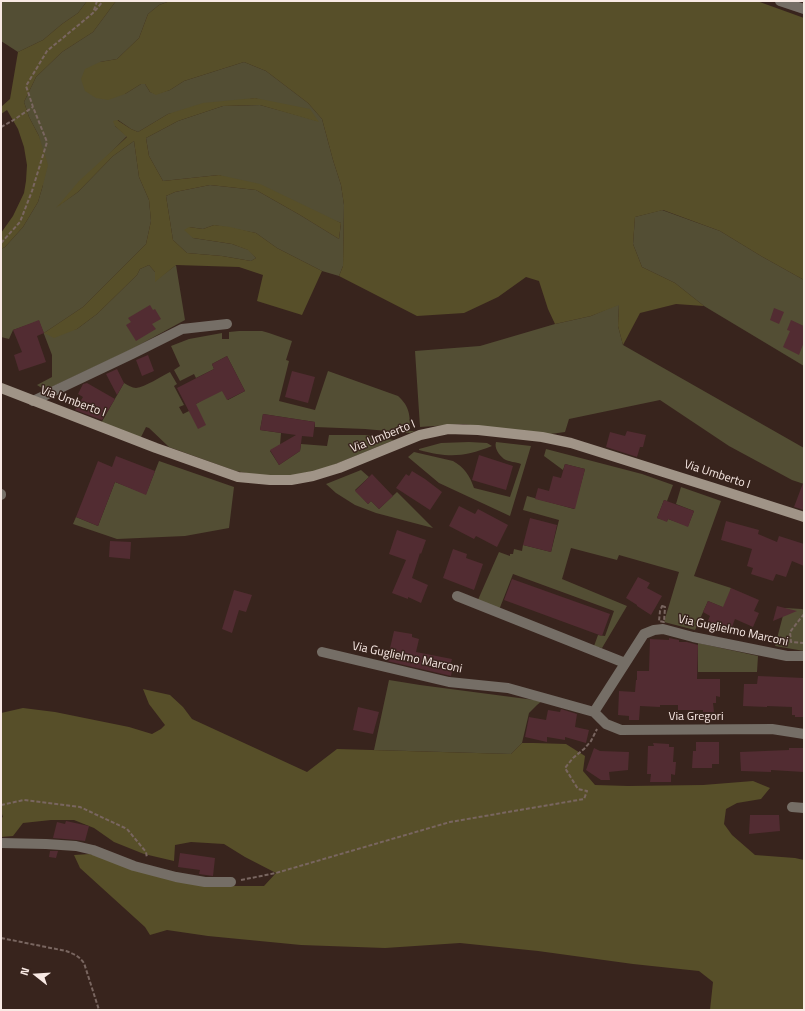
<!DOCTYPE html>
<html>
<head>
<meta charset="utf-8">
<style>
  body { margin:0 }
  #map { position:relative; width:805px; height:1011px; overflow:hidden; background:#38241d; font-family:"Titillium Web",sans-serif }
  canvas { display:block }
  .frame { position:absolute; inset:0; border:2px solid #f8e9e4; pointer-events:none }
  .north { position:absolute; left:16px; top:955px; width:40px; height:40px; -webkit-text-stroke:3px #38241d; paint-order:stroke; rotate:287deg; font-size:11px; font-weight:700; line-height:16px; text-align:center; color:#f8e9e4 }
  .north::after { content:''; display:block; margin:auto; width:14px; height:18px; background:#f8e9e4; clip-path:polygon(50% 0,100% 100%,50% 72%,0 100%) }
</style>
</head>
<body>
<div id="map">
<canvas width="805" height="1011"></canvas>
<div class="frame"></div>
<div class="north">N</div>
</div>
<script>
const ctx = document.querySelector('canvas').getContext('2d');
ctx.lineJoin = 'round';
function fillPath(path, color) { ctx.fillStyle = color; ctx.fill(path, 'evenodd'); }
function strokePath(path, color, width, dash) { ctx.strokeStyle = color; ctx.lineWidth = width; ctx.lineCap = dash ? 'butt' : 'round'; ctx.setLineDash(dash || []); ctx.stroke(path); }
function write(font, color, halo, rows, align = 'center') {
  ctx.font = font + ' "Titillium Web",sans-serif'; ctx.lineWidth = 3; ctx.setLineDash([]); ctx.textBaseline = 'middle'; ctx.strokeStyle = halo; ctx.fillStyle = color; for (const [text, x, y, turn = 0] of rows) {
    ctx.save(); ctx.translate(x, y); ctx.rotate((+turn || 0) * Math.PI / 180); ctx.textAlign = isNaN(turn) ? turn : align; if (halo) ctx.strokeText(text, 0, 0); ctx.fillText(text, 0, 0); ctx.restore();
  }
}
const green = new Path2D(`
  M1 1H87L78 13 62 24 43 40 18 52 1 41Z
  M116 1H170L159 5 148 14 139 38 117 59 100 62 125 94 141 84H145L150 92 156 94 170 90 184 81 244 62 266 71 308 103 322 119 333 160 341 185 344 205 343 266 339 276 322 271 277 248 256 233 214 225 203 229 189 227 193 238 232 244 249 250 256 258 251 261 222 256 187 253 173 240 166 196 175 192 210 185 256 190 300 215 339 239 341 223 219 175 163 181 149 156 146 138 178 121 223 106 260 105 318 121 255 98 168 114 138 132 131 129 118 120 115 126 127 136 58 206 78 192 113 156 134 141 139 177 149 200 151 221 146 244 83 307 44 333 77 329 97 314 137 275 140 269 149 265 155 272V281L176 265 185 320 130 350 45 390 37 385 52 377V355L39 321 13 330 9 339 1 337V249L5 247 23 227 38 202 43 185 39 136 29 117 24 102 36 77 62 52 93 32Z
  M662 210 720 231 761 256 804 280V366L704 306 675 283 642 267 633 244 635 217Z
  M619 304 618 326 623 345 804 448V484L792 480 729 446 660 400 569 419 565 432 543 435 463 424 420 427 415 351 480 346 555 324 591 316Z
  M239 331H262L269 333 292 341 286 360 289 361 279 401 315 410 328 371 398 396C410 407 410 415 410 431H415L410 433 365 429 315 427V422L263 414 260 430 281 433 280 445 270 451 279 465 300 451 301 444 327 446 329 435H365L394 440 326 468 284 478 251 474 236 471 169 447 149 428 146 427 139 441 100 425 124 383C128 385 132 388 136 388 145 387 162 376 170 372L177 384 174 386 184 405 179 407 183 414 189 411 196 404 221 388 228 400 245 391 227 356 212 364 214 369 196 378 194 374 180 381 174 370 180 366 171 346 189 339 222 333V339H229V332Z
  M469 442 487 443 492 446C464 457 449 458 419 450V449L441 443Z
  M496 442 531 446 510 516 439 483 408 457 414 452 453 461C464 467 470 476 474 488L510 497 521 464C516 462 509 462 504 459 499 455 494 448 496 442Z
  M546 449 642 474 673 485 667 501 664 500 657 518 667 521 668 519 688 526 694 511 676 504 681 487 721 501 694 576 731 588 727 609 708 601 695 630 664 622 679 572 619 555 617 560 571 548 562 579 627 606 602 648 594 646 598 635 605 636 614 611 513 574 499 610 477 602 499 552 510 556V554H513L514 549 522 551 523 545 551 552 559 520 523 510 527 496 574 509 585 469 565 464 563 470 544 456Z
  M159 461 234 487 229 528 185 536 117 539 73 524 76 517 98 526 115 482 146 494Z
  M361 470 369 477 355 490 368 504 371 501 379 509 397 492 433 528 376 513 355 505 336 493 326 484Z
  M785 608 802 609 804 610V651L775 646Z
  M698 643 758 656 757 672H698Z
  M389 680 420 685 542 701 537 705 529 713 522 743 511 754 374 750Z`);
const forest = new Path2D(`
  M87 1H116L93 32 62 52 36 77 24 102 29 117 39 136 48 165 43 185 38 202 23 227 5 247 1 249V233L13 216 24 193 26 181 27 165 24 147 18 129 7 110 1 114V107L10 99 18 52 43 40 62 24 78 13Z
  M170 1H757L804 18V280L761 256 720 231 663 210 635 217 633 244 642 267 675 283 704 306 676 304 640 313 623 345 618 326 619 305 591 316 555 324 548 309 539 281 526 277 498 297 464 313 417 316 339 276 343 266 344 205 341 185 333 160 322 119 308 103 266 71 244 62 184 81 170 90 156 95 150 92 145 84H141L125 94 108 100 96 98 85 91 81 79 85 69 100 62 117 59 139 38 148 14 159 5Z
  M255 98 310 109 319 122 260 105 223 106 178 121 146 138 149 156 163 181 219 175 260 184 341 223 339 239 300 215 256 190 210 185 175 192 166 196 173 240 187 253 222 256 251 261 256 258 248 250 232 244 193 238 184 230 189 227 203 229 214 225 230 227 256 233 277 248 322 271 302 315 257 301 263 275 239 267 176 265 155 282V272L149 265 140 269 137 275 97 314 77 329 54 338 44 333 83 307 146 244 151 221 149 200 139 177 134 141 113 156 78 192 56 208 79 181 127 137 115 126 113 121 117 120 131 129 138 132 168 114 203 103Z
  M143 689 170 695 183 707 192 719 307 772 337 749 511 754 522 743H534L566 744 585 756 583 771 595 785 628 786 703 785 753 781 770 788 761 799 737 803 726 809 724 824 732 835 755 855 795 858 804 860V1010H710L713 982 699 971 633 964 538 951 460 943 385 948 301 945 208 936 167 930 150 935 145 927 80 868 74 855 90 854 203 886H264L276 873 245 857 224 844 191 842 175 845 174 861 144 854 114 842 94 828 74 820H51L23 823 13 836 1 837V818L3 817 1 811V713L23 708 55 712 129 727 152 734 161 729 165 725 149 704Z`);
const building = new Path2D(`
  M150 305 153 310 155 309 161 319 152 324 156 329 136 341 126 325 131 322 128 318Z
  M774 308 784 312 779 324 770 320Z
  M39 320 44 333 37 336 46 362 19 371 14 355 22 352 13 330Z
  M791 320 804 326V342L799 355 783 347 790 331 787 330Z
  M148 355 154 371 142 376 136 360Z
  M227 356 245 391 227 400 222 391 196 404 206 425 198 429 177 388 214 369 212 364Z
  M117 369 124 383 117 395 106 374Z
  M292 371 315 377 308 403 285 397Z
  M87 383 115 399 102 420 75 410 83 397 78 394 83 384Z
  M263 414 315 422 313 437 302 436 300 451 279 465 270 450 296 435 260 430Z
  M627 431 646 435 643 447H640L637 457 606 447 610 432 625 436Z
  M479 455 513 466 506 490 472 480Z
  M116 456 155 471 146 495 115 482 98 526 76 517 98 461 112 467Z
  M565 464 585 469 575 509 535 499 538 488 549 491 553 476 561 478Z
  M412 471 425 479 442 492 430 510 396 488 406 474 409 476Z
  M372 474 393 496 379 509 371 501 368 504 355 491Z
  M803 483 804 484V510L794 507Z
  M664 500 694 511 688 527 668 519 667 522 657 518Z
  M459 506 475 514 478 509 508 525 497 547 476 536 474 539 449 526Z
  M530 518 557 525 551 552 523 545Z
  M726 521 759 530 758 534 777 542 779 536 804 544V566L792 561 786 577 776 574 773 581 751 574 753 568 747 566 752 549 721 540Z
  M397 530 426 540 421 554 420 553 412 578 428 585 421 603 408 597V599L392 593 406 560 389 554Z
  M110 541 131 542 130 559 109 557Z
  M453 549 467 554 466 558 483 564 474 590 443 578Z
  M638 577 650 583 647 588 662 596 651 615 637 606V605L626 598Z
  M512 579 610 614 602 636 504 600Z
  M731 588 759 600 754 611 759 613 753 627 735 619 730 632 707 623 710 616 703 612 708 601 723 607Z
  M234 590 252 595 246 612 239 610 232 633 222 629Z
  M777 606 797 611 773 621Z
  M394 631 412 634V637L419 639 416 652 452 659 450 666H453L451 676 387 661Z
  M669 638 679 640V642H687L698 645 697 679H720V697L716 696V703H713L714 712H703V710H678V705H660V707L640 706 639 720H629V716L618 715 619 691 635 692 636 680H637V671H649L650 639 669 640Z
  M758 676 804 678V717H795V715H792V707L767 706V707L743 706 744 684H757Z
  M358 707 379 712 373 734 353 730Z
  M561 709 577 714 575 727 589 730 586 743 565 737V740L547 737V742L525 737 529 717 546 720 548 710 560 712Z
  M696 742H719V764H712V768H692L693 751H696Z
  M653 743 669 744V747H674L673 762H676L675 775 671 774V782H650L651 774H647L648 746H654Z
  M594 748 600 751 629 752 628 770 609 772 610 780H601L586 770Z
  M789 748H804V772L771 770V772L741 771 740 752 789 750Z
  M750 815H779L780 831 749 834Z
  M66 821 89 826 85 841 76 840 53 838 57 822 65 824Z
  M50 851H58L56 858 49 857Z
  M180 853 215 858 213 876 199 874 200 870 178 867Z`);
const path = new Path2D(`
  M95 11 103 1
  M1 127 12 121 33 107
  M1 243 20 222 32 191 47 142 33 107 26 86 47 51 93 13 97 1
  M662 606 665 607 664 622 659 621 660 611Z
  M804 614 790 632 791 642 804 643
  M1 805 24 800 80 807 127 829 146 852 147 858
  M241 880 276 873 450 822 584 799 587 791 578 789 565 768 573 758 584 749 591 741 597 729
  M1 938 66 951C74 954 79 956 84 963L99 1010`);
const street = new Path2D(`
  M780 1 804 9
  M33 401 132 354 182 329 227 324
  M1 494V495
  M457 596 625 663
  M322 652 449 682 508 688 594 712
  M594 712 644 634 654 630 663 629 693 637 787 656H804
  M594 712 606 724 621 730 772 729 804 734
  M792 807 804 808
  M1 843 46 844 76 846 93 850 134 866 176 877 205 882H231`);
const secondary = new Path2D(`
  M1 388 156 448 238 477 270 480H291L313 476 339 468 420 435 448 429 478 430 542 437 571 443 714 488 804 517`);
const streetNames = [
  ["Via Umberto I",73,402,20],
  ["Via Umberto I",383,437,-22],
  ["Via Umberto I",717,475,18],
  ["Via Guglielmo Marconi",733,631,12],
  ["Via Guglielmo Marconi",407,658,12],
  ["Via Gregori",696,717]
];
fillPath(green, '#534e34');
fillPath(forest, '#574f29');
fillPath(building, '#522c32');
strokePath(path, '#796660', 2, [4, 2]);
strokePath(street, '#756e66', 10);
strokePath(secondary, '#a09487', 10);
write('12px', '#f8e9e4', '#38241d', streetNames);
</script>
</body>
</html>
